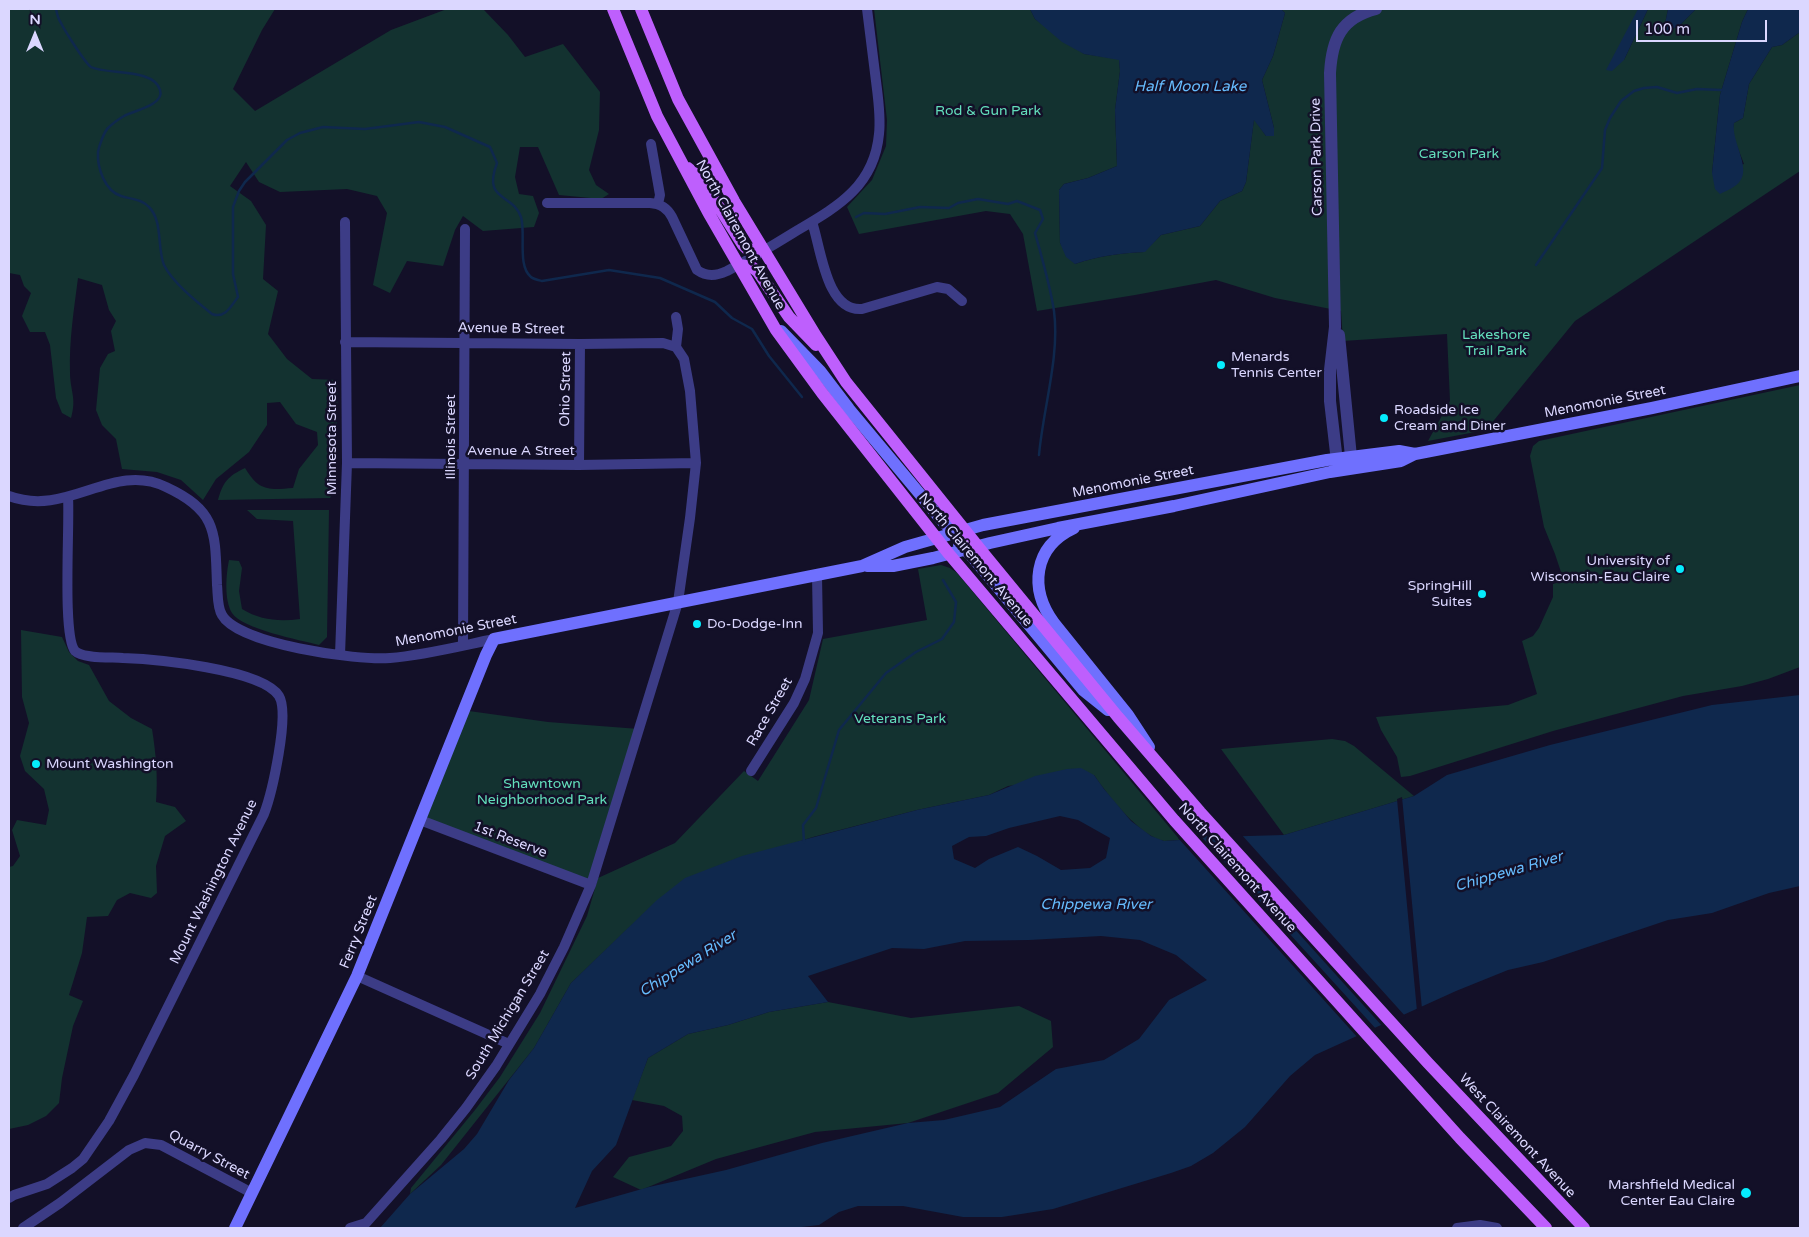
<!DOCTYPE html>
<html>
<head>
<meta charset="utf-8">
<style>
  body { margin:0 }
  #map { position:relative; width:1809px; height:1237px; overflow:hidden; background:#131028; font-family:"Varela Round",sans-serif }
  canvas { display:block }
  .frame { position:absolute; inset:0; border:10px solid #dbd7ff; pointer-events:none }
  .north { position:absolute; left:10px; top:10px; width:50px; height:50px; -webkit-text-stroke:4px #131028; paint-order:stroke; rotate:0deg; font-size:14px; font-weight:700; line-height:20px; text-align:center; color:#dbd7ff }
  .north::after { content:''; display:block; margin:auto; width:18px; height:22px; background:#dbd7ff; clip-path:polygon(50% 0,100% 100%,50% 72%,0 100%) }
  .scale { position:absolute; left:1636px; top:20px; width:131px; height:22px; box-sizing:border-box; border:2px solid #dbd7ff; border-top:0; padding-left:6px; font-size:15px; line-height:18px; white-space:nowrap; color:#dbd7ff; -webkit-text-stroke:4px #131028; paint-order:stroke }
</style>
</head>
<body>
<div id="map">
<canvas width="1809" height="1237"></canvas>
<div class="frame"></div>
<div class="north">N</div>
<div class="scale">100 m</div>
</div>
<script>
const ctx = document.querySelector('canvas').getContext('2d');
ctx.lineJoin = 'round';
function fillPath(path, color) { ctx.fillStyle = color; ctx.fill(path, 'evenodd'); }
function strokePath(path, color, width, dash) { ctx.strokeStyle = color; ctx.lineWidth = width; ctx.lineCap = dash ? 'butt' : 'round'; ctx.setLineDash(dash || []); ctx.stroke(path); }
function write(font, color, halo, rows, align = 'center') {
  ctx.font = font + ' "Varela Round",sans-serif'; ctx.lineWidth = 5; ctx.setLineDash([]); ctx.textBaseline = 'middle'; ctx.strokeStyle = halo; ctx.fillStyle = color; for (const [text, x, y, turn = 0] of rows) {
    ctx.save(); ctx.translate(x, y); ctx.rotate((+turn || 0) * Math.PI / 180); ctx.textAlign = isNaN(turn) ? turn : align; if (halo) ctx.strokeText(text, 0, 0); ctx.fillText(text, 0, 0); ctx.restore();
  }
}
const green = new Path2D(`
  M9 9H275L262 30 233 89 255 111 391 30 447 9 484 10 508 35 525 57 563 44 600 92 599 130 589 170 596 185 609 194 601 199 559 195 538 147H520L515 177 519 194 533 196 539 213 534 227 483 231 463 216 455 230 443 266 407 261 390 293 373 285 387 213 377 196 347 189 280 192 259 182 246 162 230 186 251 201 266 225 263 279 278 291 268 334 287 359 312 379 338 380 335 490 330 498 218 500C223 482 228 476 245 468 259 491 268 490 293 488L299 469 318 445 317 432 296 424 280 402 267 403V425L249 452 216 479 203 500 181 480 157 472 122 469 116 439 102 425 96 410 100 368 108 354 115 351 111 331 116 321 109 310 102 285 78 278C74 309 69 341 70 372 70 391 77 398 71 418L62 413 56 398 50 345 45 332H30L22 316 31 293 24 286 20 275 9 273Z
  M874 9H1030L1035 19 1084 54 1119 59 1120 71 1115 110 1117 166 1088 178 1064 184 1059 190 1060 243 1075 264C1098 256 1120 253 1144 252L1161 235 1200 226 1220 201 1242 191 1246 182 1254 119 1266 136H1274V128L1262 80 1273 56 1285 13 1281 9H1638L1624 60 1648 9H1668L1663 34 1680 25 1696 9H1748L1742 22 1720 95 1712 173 1744 164 1732 133 1734 123 1743 118 1749 84 1772 47 1782 45 1800 32V171L1575 321 1486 430 1428 441 1450 401 1447 334 1343 341 1341 311 1275 298 1216 280 1135 295 1037 311 1023 234 1010 214 986 211 859 234 847 207 872 180 886 146 887 120Z
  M1800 385V667L1768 679 1742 686 1683 696 1553 731 1410 776 1401 777 1397 757 1381 730 1376 717 1508 705 1537 694 1522 641 1533 636 1539 628 1553 597V584L1564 581 1555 554 1544 527 1530 456 1533 446 1539 441Z
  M247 510H329L327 637 319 645C300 640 242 629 232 613 224 600 226 575 229 560L239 561 242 568 239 591 242 609C260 620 279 622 300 619L293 521 257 519Z
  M941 565 950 568 957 573 1180 840C1175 840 1169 841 1164 841 1140 837 1107 794 1094 775L1008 786 989 795 917 810 813 837 788 845 657 901 571 983 534 1048 441 1165 410 1194 411 1188 475 1110 500 1077 540 1013 587 916 598 878 675 843 744 771 758 781 809 700 823 639 927 620 918 569Z
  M21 630 62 637 69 652 78 661 89 665 109 701 131 718 152 729C156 754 158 777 156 802L175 807 186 821 165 836 156 866 157 893 151 898 130 893 117 900 108 916 87 917 82 953 69 995 83 1001 73 1026 62 1078 59 1103 46 1116 28 1125 9 1129V867L13 866 20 856 12 830 17 820 46 825 49 810 44 789 25 771 20 756 29 723 22 697Z
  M469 711 548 722 639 729 591 885 420 820Z
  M1332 739 1345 741 1354 746 1414 796 1284 835 1221 749Z
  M828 1002 911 1018 1019 1006 1051 1021 1053 1047 998 1093 908 1123 815 1132 716 1159 641 1190 613 1177 629 1157 671 1146 683 1131 682 1116 664 1106 632 1100 648 1058 688 1034 728 1025 769 1012Z`);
const water = new Path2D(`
  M1030 9H1281L1285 13 1273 56 1262 80 1274 128V136H1266L1254 120 1246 182 1242 191 1220 201 1200 226 1161 235 1145 252C1120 253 1098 256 1075 264L1066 257 1060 243 1059 190 1064 184 1088 178 1117 166 1115 110 1120 71 1119 60 1084 54 1062 42 1035 19Z
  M1638 9H1648L1624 60 1612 71 1606 70Z
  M1668 9H1696L1680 25 1663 34Z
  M1748 9H1800V32L1782 45 1772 47 1749 84 1743 118 1734 123C1731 141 1751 167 1740 181 1736 187 1726 191 1720 194L1715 189 1712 173 1720 95 1742 22Z
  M1800 695V886L1769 893 1712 913 1668 920 1543 962 1508 970 1456 991 1315 1055 1290 1076 1245 1127 1213 1153 1191 1166 1171 1173 1053 1209 1002 1217H963L903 1206H858L839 1212 819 1225 793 1228H380L410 1194 464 1149 477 1134 509 1080 534 1048 571 983 657 900 685 878 742 856 917 810 989 795 1035 776 1067 769 1081 768 1094 775 1104 789 1131 821 1151 836 1164 841 1180 840 1201 835 1213 837 1284 835 1414 796 1447 775 1550 745 1712 705ZM1060 816 1078 820 1110 838 1106 858 1090 868 1061 870 1037 856 1018 847 989 859 975 868 954 859 952 846 969 837 986 836 1009 828ZM1101 936 1140 940 1176 955 1207 980 1169 1000 1139 1039 1104 1060 1056 1069 1000 1107 944 1120 908 1123 822 1143 726 1170 649 1187 575 1208 592 1171 616 1145 648 1058 688 1034 728 1025 769 1012 828 1002 808 976 892 948 924 949 965 941 1029 940Z`);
const pier = new Path2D(`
  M1402 797 1422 1009 1417 1011 1397 799Z
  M1198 833 1377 1030 1358 1038 1178 838Z
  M1208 833 1241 834 1406 1017 1383 1027Z`);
const stream = new Path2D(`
  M56 9C57 14 58 19 61 23 65 31 85 63 91 67 107 75 154 68 160 90 165 105 133 111 124 116 119 119 112 124 108 128 104 132 99 146 98 152 97 168 105 191 121 196 130 199 142 199 149 207 163 221 157 248 164 265 172 282 197 302 212 314 225 319 231 306 238 297L233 274V207L239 191 245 182 287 140 300 133 323 127 365 129 419 122 445 127 490 147 497 163C482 202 513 193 521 217 526 233 517 266 531 277 533 279 538 280 542 281L609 270 660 278 715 302 732 318 752 329 769 356 802 397
  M856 217 864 213 885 214 920 207 949 208 958 203 978 199 1008 204 1017 201 1040 210 1043 219 1035 233C1042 258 1050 285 1054 311 1060 356 1043 409 1039 455
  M1536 265 1602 168 1605 130 1610 118 1621 101 1634 91 1644 88 1657 87 1677 93 1697 89 1721 90
  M804 842 803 825 816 808 839 730 886 673 916 652 942 639 954 622 956 602 943 580`);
const minor = new Path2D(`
  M651 144 660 195 658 204
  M547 203H650C661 204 667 208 672 217L697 270C707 277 716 276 727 271 750 259 772 246 793 233 835 208 874 188 879 134 881 116 878 98 876 81 873 57 870 33 867 9
  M812 222C821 248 826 312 862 309L937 287 948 289 962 301
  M345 342 580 344 663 343 676 347
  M347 463 579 465 696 463
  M579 465 580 344
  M9 496C68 518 112 461 166 487 218 511 215 533 217 585 218 594 217 607 222 615 238 644 357 661 390 658 425 655 460 646 494 639
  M463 645 465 229
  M340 655 347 463 345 222
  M751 771 794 703 805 679 818 633 817 575
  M420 820 591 885
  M357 976 509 1044
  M9 1198 14 1195 47 1184 72 1168 83 1159 109 1121 134 1075 264 814C272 793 290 714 279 696 262 669 154 659 123 658 112 657 83 659 75 651 62 636 70 523 68 497
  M23 1228 60 1203 129 1150 145 1143 161 1145 252 1193
  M350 1228 366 1223 441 1139 466 1108 496 1066 540 994 564 947 591 885 678 602 690 518 696 463 690 391 684 359 676 347 678 329 676 317
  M1457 1228 1480 1225 1497 1228`);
const tertiary = new Path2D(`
  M1339 335 1352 467
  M1338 470 1330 401V370L1335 327 1330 73C1332 39 1341 18 1376 9`);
const secondary = new Path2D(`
  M781 331 820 371 849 409 944 523 960 536
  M1074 528C1033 547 1029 589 1054 623L1128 715 1149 747
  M959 545 970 554 1083 690 1108 710
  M867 566H893L933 558 990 543 1058 528 1174 506 1330 472 1401 461 1415 454 1652 408 1800 376
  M235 1228 357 976 486 655 494 639 862 566 905 547 983 525 1327 460 1399 451 1415 454`);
const primary = new Path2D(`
  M613 9 657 116 708 212 776 330 822 393 949 554 1174 820 1460 1138 1546 1228
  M641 9 678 99 734 201 816 336 846 382 984 554 1118 717 1200 812 1428 1063 1584 1228
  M688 168 701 179 743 245 747 249 763 251
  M739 265 752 267 758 272 789 317 816 345`);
const markers = [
  [1221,365,5,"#05ecfd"],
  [1384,418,5,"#05ecfd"],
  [1680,569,5,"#05ecfd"],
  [1482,594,5,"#05ecfd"],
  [697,624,5,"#05ecfd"],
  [36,764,5,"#05ecfd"],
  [1746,1193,6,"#05ecfd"]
];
const parkNames = [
  ["Rod & Gun Park",988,111],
  ["Carson Park",1459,154],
  ["Lakeshore",1496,335],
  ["Trail Park",1496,351],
  ["Veterans Park",900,719],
  ["Shawntown",542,784],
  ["Neighborhood Park",542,800]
];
const streetNames = [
  ["Carson Park Drive",1317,157,-91],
  ["North Clairemont Avenue",740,235,61],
  ["Avenue B Street",511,329,1],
  ["Ohio Street",566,389,-89],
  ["Menomonie Street",1605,402,-11],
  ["Illinois Street",451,437,-90],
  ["Minnesota Street",332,438,-90],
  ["Avenue A Street",521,451],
  ["Menomonie Street",1133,482,-11],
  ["North Clairemont Avenue",975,560,50],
  ["Menomonie Street",456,631,-11],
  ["Race Street",770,712,-60],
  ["1st Reserve",510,840,21],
  ["North Clairemont Avenue",1237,868,48],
  ["Mount Washington Avenue",214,882,-64],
  ["Ferry Street",359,932,-68],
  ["South Michigan Street",508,1015,-59],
  ["West Clairemont Avenue",1517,1136,47],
  ["Quarry Street",209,1155,28]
];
const poiNames = [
  ["Menards",1231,357],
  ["Tennis Center",1231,373],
  ["Roadside Ice",1394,410],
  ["Cream and Diner",1394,426],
  ["University of",1670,561,"right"],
  ["Wisconsin-Eau Claire",1670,577,"right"],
  ["SpringHill",1472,586,"right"],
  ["Suites",1472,602,"right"],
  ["Do-Dodge-Inn",707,624],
  ["Mount Washington",46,764],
  ["Marshfield Medical",1735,1185,"right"],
  ["Center Eau Claire",1735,1201,"right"]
];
const waterNames = [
  ["Half Moon Lake",1190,87],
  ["Chippewa River",1509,872,-16],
  ["Chippewa River",1096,905],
  ["Chippewa River",688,964,-32]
];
fillPath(green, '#133230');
fillPath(water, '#0f284d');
fillPath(pier, '#131028');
strokePath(stream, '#0f284d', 2.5);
strokePath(minor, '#3c3c86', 10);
strokePath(tertiary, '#3c3c86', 12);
strokePath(secondary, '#6f70fe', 12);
strokePath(primary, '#be5ffd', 12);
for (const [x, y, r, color] of markers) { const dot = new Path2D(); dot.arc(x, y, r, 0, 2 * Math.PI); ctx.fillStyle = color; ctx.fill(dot); strokePath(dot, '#131028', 2); }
write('14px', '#63dfbc', '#131028', parkNames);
write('14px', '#dbd7ff', '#131028', streetNames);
write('14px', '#dbd7ff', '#131028', poiNames, 'left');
write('italic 15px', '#66bcfe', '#131028', waterNames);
</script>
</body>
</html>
